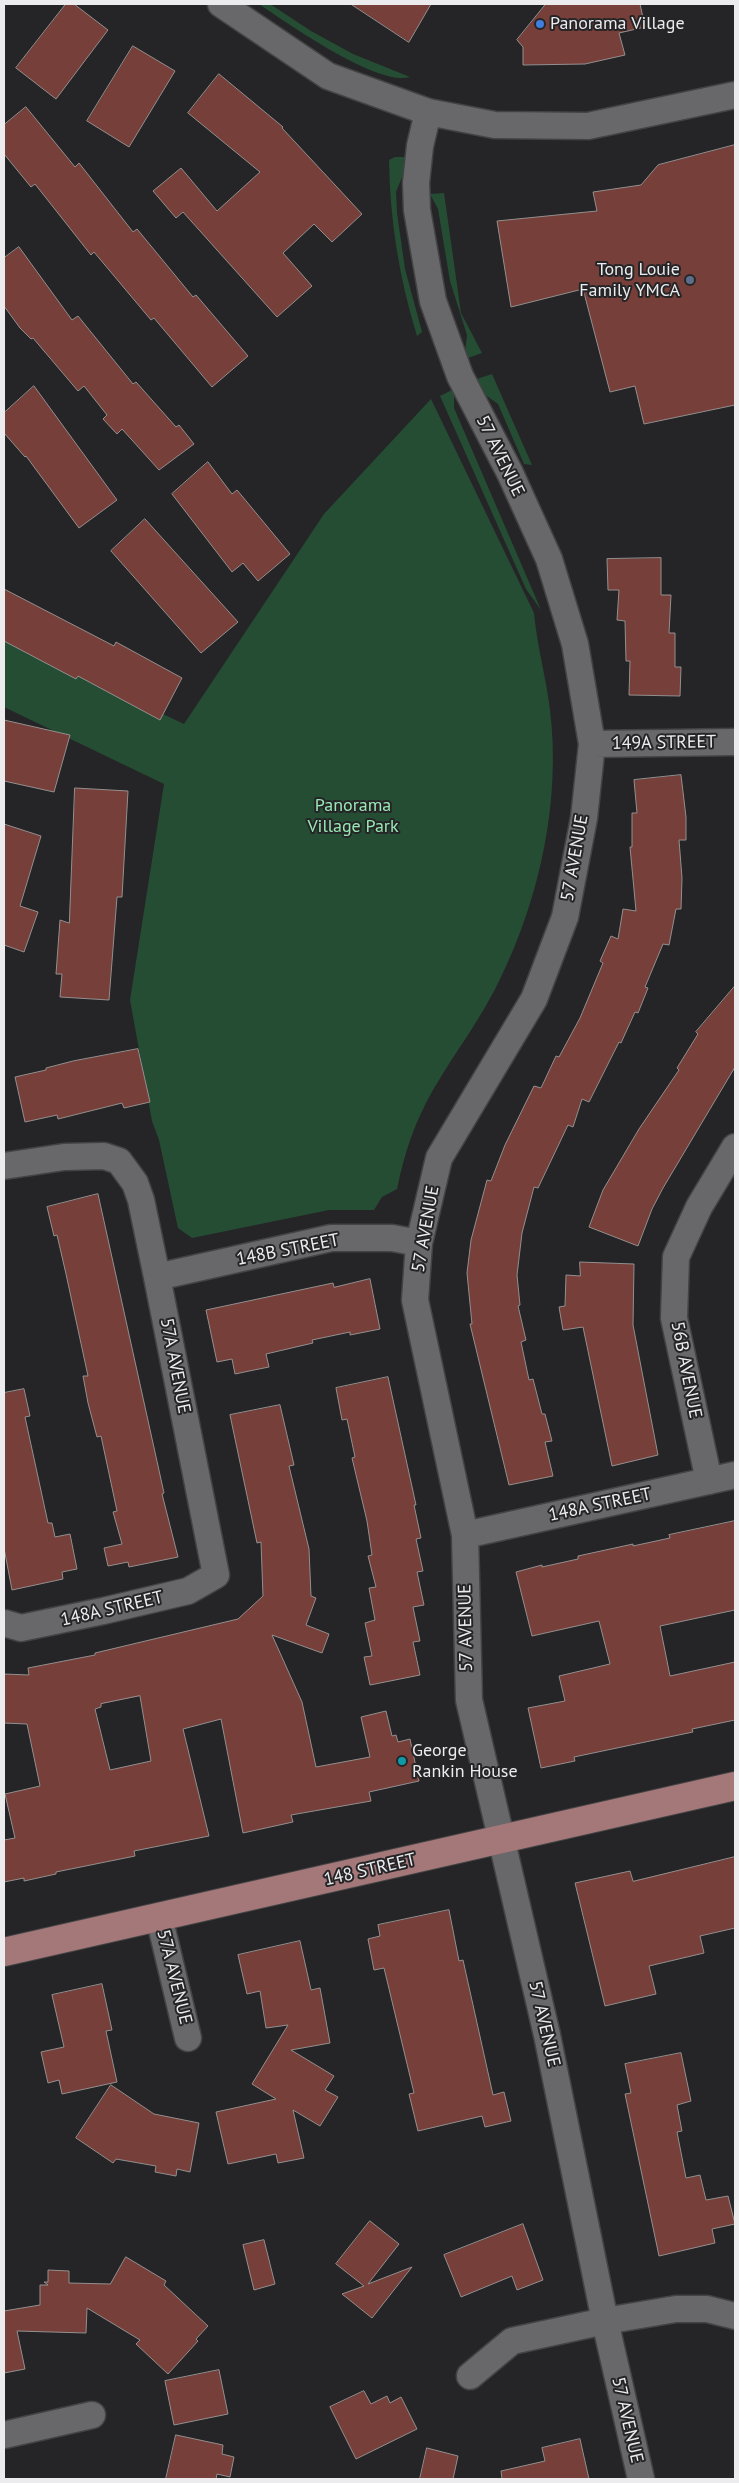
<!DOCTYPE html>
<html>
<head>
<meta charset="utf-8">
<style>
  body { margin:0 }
  #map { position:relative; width:739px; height:2483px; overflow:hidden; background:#252527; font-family:"PT Sans",sans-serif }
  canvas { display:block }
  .frame { position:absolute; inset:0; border:5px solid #ececee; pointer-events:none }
</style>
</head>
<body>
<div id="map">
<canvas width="739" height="2483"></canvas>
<div class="frame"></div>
</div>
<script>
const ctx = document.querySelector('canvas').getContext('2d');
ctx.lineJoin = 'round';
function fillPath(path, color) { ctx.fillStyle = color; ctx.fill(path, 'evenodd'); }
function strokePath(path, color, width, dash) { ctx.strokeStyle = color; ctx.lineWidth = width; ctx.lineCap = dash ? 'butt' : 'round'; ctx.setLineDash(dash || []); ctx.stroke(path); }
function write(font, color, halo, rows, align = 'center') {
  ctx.font = font + ' "PT Sans",sans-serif'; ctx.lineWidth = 4; ctx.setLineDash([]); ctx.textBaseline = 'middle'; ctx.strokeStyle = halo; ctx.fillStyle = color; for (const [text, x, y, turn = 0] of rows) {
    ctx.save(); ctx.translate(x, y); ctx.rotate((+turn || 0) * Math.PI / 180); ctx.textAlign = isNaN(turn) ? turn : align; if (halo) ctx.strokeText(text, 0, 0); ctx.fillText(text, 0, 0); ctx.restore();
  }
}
const green = new Path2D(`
  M259 4H270L311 31 353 54 410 77C378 87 287 23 259 4Z
  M395 157H405L404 172 396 192 397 213 405 269 422 332 417 336C399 277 390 221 389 160Z
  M444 193 461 313 482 353 468 358 465 352 467 335 450 281 438 209 430 194Z
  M492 374 532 465 524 464 498 404 484 394 477 379Z
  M454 389V408L541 610 526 589 440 396Z
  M431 399 534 613C537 646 546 677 550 710 561 799 540 897 501 977 482 1018 455 1052 433 1090 415 1121 404 1154 397 1189L382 1197 374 1210H329L192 1238 178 1228 159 1140 152 1121 130 1000 164 784 4 707V639L184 724 324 514Z`);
const building = new Path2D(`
  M66 4H74L108 30 56 99 16 68Z
  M351 4H431L409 42Z
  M546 4H640L645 27 619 33 625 55 585 64 523 65V47L517 40Z
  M133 46 175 71 129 147 87 121Z
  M219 74 283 127 282 128 362 214 332 242 314 224 283 253 312 286 277 317 183 212 176 218 153 191 181 168 217 211 260 172 188 113Z
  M26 107 75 167 79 163 133 232 137 229 193 297 196 295 248 356 212 387 154 318 151 320 94 252 91 255 35 184 31 187 4 154V125Z
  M735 145V405L644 424 635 386 610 392 583 289 511 307 497 221 597 211 593 192 641 185 658 165Z
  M19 247 72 320 78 316 133 384 136 382 176 427 179 425 194 444 159 470 122 429 117 434 103 419 107 415 84 386 78 391 33 338 31 339 20 328 4 306V258Z
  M34 386 117 500 79 528 26 456 25 457 4 433V413Z
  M208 462 232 494 237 490 290 554 258 581 243 563 232 572 172 494Z
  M145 519 238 622 201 653 111 551Z
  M661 558V595H671L669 633H675V667H681L680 696 629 695 630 661H626L625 621 617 620 619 590H608L607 559Z
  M4 589 114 646 116 642 182 678 160 720 78 676 76 679 4 641Z
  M4 720 70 735 54 792 4 781Z
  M681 775 686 817V840H679L682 878 681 909H676L669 945 663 944 645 987 648 988 638 1013 635 1012 621 1043 619 1042 589 1102 582 1099 573 1127 568 1125 538 1188 534 1187 522 1233 517 1275 520 1305 518 1306 526 1340 521 1342 529 1380 533 1379 542 1414H545L552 1441 545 1442 553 1476 509 1485 470 1324H472L467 1273 471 1240 487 1180 491 1181 505 1145 534 1086 541 1088 556 1056 559 1057 580 1018 603 963 600 961 611 936 618 939 623 909 636 911 630 847H632V813H637L634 780Z
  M75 788 128 791 122 897H117L109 1000 60 997 62 974H56L60 920 69 923Z
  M4 824 41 836 20 906 38 912 24 952 4 945Z
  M735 986V1067L663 1188 652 1209 638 1246 589 1227 603 1190 639 1129 679 1070 677 1068 698 1034 696 1032Z
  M138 1049 150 1102 124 1108 122 1103 58 1119 57 1115 25 1122 15 1077 46 1070V1068L73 1061Z
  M98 1194 164 1493 162 1494 178 1557 129 1567 128 1562 108 1566 104 1548 122 1544 113 1512 117 1511 101 1436 97 1437 88 1403 83 1376H88L66 1274 57 1235 54 1236 47 1207Z
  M580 1262 634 1264 633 1325 658 1455 612 1466 583 1327 563 1330 559 1307 565 1306 566 1275 580 1276Z
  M370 1279 380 1329 350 1335V1332L312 1340 313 1343 266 1354 269 1367 254 1370 235 1374 232 1359 217 1362 206 1310 333 1283 334 1287Z
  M388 1377 416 1505H414L421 1538 416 1539 423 1571 417 1572 424 1605 413 1607 420 1641 413 1642 420 1675 370 1685 364 1657 372 1656 365 1623 375 1620 369 1588 376 1587 368 1556 372 1555 367 1521 352 1458 355 1457 347 1419 342 1420 336 1388Z
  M24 1389 30 1416 25 1417 48 1523H52L55 1537 70 1534 77 1569 62 1572 63 1579 12 1590 4 1548V1393Z
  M280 1405 294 1465 289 1466 309 1549 311 1596 316 1598 306 1625 329 1634 322 1653 272 1635 302 1702 316 1767 370 1757 361 1717 386 1711 392 1736 396 1735 398 1742 410 1739 419 1781 369 1792 371 1801 291 1815 293 1822 243 1833 221 1719 183 1729 209 1836 134 1851 135 1856 56 1872V1874L24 1881V1878L4 1882V1840L15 1838 5 1794 40 1786 27 1724 4 1723V1674L29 1675 28 1668 95 1655V1653L238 1619 263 1596 261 1542 257 1543 230 1415ZM140 1696 151 1761 110 1770 95 1709 101 1707V1704Z
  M735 1521V1610L660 1626 670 1676 735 1662V1720L692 1729 693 1732 574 1757 575 1761 541 1768 528 1708 565 1701 559 1676 610 1664 599 1621 532 1636 516 1572 542 1565V1567L578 1559V1556L633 1544V1546L670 1538 669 1535Z
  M735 1857V1928L700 1936 704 1953 649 1966 656 1994 605 2006 575 1883 630 1871 633 1881Z
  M449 1910 459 1961 463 1960 493 2095 504 2092 511 2121 485 2127 482 2116 418 2131 409 2094 414 2093 384 1968 374 1970 368 1939 380 1936 378 1925Z
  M300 1941 311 1990 320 1988 330 2043 291 2050 334 2076 325 2090 338 2097 320 2126 293 2110 304 2158 278 2163 276 2154 228 2164 216 2112 276 2099 252 2084 288 2025 266 2028 260 1991 247 1994 238 1955Z
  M102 1984 112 2030 106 2031 117 2082 62 2094 59 2080 48 2083 41 2052 64 2047 52 1995Z
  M681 2053 691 2101 677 2105 682 2131 677 2132 686 2178 700 2175 706 2200 728 2196 735 2224 712 2229 715 2243 659 2256 625 2094 631 2093 625 2064Z
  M111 2085 154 2114 199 2123 190 2172 177 2169 176 2176 155 2172 156 2166 116 2159 113 2163 76 2138Z
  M370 2221 399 2244 368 2284 412 2267 372 2318 342 2294 364 2286 336 2264Z
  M523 2224 543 2280 517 2290 512 2276 461 2297 444 2255Z
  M264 2240 275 2284 254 2290 243 2245Z
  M126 2257 166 2281 164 2285 208 2326 196 2339 198 2341 168 2374 136 2344 140 2340 87 2308 86 2333 17 2331 25 2369 4 2373V2311L40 2305V2285H48L44 2282H48V2270L69 2271V2283L110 2284Z
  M219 2370 228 2414 174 2425 165 2381Z
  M364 2391 371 2404 387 2396 390 2403 401 2397 417 2429 356 2459 330 2407Z
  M176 2435 223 2445 222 2454 234 2457 230 2477 217 2474 216 2479H166Z
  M580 2439 589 2479H502L501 2471 545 2461 542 2448Z
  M427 2448 458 2456 453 2479H420Z`);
const minor = new Path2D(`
  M221 4 328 76 428 112 495 125 588 126 735 95
  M428 112 420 146 416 183 417 210 433 301 460 376 510 473 549 559 575 644 592 744 584 818 565 917 534 999 439 1158 419 1243 415 1300 465 1535 469 1700 547 2035 605 2321 641 2479
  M592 744 735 742
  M4 1166 64 1157 104 1156 119 1161 135 1183 141 1200 157 1277 216 1575 188 1591 103 1611 21 1628 4 1623
  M157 1277 331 1238H392L419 1243
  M709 1481 674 1318 676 1257 699 1207 735 1147
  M465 1535 735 1475
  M159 1917 188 2038
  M470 2376 512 2341 605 2321 676 2309H707L735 2316
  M4 2435 92 2415`);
const major = new Path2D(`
  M4 1952 735 1786`);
const markers = [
  [540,24,5,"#3f7fe0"],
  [690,280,5,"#5c6f8a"],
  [402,1761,5,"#0f9aa8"]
];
const poiNames = [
  ["Panorama Village",550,24],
  ["Tong Louie",680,270,"right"],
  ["Family YMCA",680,291,"right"],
  ["George",412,1751],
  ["Rankin House",412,1772]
];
const streetNames = [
  ["57 AVENUE",500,456,64],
  ["149A STREET",664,743,-1],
  ["57 AVENUE",575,858,-80],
  ["57 AVENUE",426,1229,-80],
  ["148B STREET",288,1250,-11],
  ["57A AVENUE",175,1366,79],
  ["56B AVENUE",686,1370,79],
  ["148A STREET",600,1505,-12],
  ["148A STREET",112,1609,-13],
  ["57 AVENUE",466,1628,-91],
  ["148 STREET",370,1870,-13],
  ["57A AVENUE",174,1977,76],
  ["57 AVENUE",544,2024,77],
  ["57 AVENUE",627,2420,77]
];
const parkNames = [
  ["Panorama",353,806],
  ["Village Park",353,827]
];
fillPath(green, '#254d34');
fillPath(building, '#773f39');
strokePath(building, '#938f8f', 1);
strokePath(minor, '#434345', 29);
strokePath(major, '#434345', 30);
strokePath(minor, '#68676a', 26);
strokePath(major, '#a47779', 28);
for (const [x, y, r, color] of markers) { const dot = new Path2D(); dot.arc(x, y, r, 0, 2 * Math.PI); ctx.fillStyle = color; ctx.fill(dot); strokePath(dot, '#252527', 2); }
write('18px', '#ececee', '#252527', poiNames, 'left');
write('18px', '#ececee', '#252527', streetNames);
write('18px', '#97e8b3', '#252527', parkNames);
</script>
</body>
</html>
